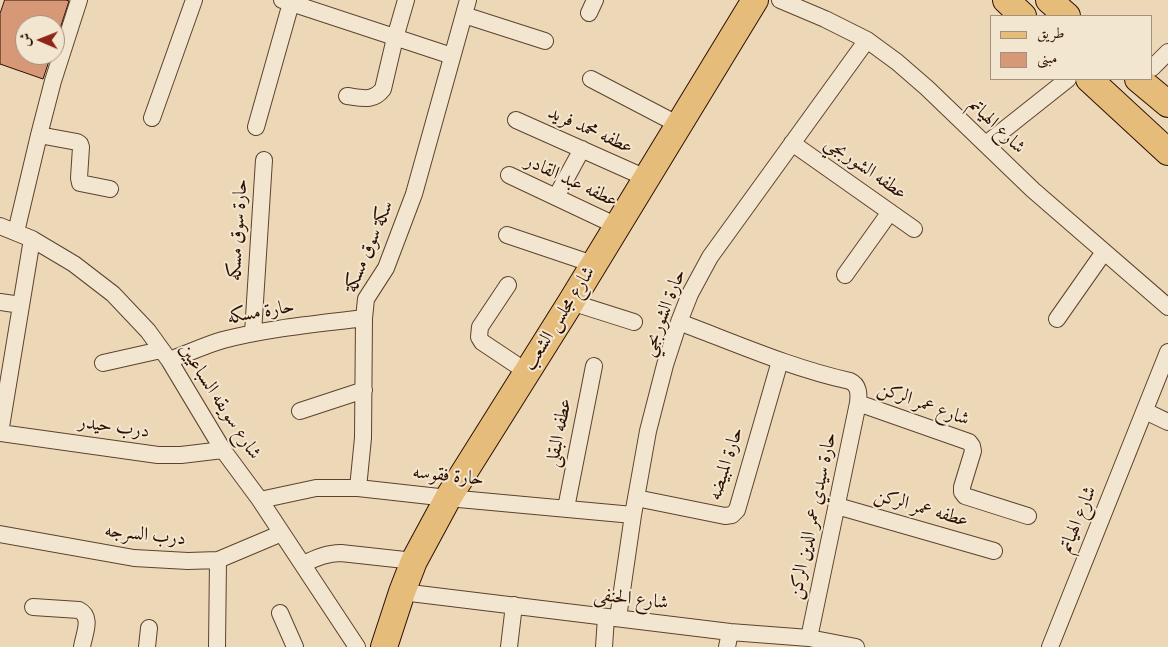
<!DOCTYPE html>
<html>
<head>
<meta charset="utf-8">
<style>
  body { margin:0 }
  #map { position:relative; width:1168px; height:647px; overflow:hidden; background:#ecd8b6; font-family:"IM FELL Double Pica",Amiri,serif }
  canvas { display:block }
  .legend { position:absolute; left:990px; top:15px; width:162px; height:65px; box-sizing:border-box; background:#f3e6d0; border:1px solid #a4907d; margin:0; padding:6px 9px; list-style:none; font-size:15px; color:#2d1001 }
  .legend li { display:flex; align-items:center; gap:10px; height:25px }
  .legend b { width:25px; border:1px solid #a4907d }
  .north { position:absolute; left:15px; top:15px; width:50px; height:50px; box-sizing:border-box; background:#f3e6d0; border:1px solid #a4907d; border-radius:50%; rotate:271deg; font-size:14px; font-weight:700; line-height:20px; text-align:center; color:#2d1001 }
  .north::after { content:''; display:block; margin:auto; width:18px; height:22px; background:#8f2418; clip-path:polygon(50% 0,100% 100%,50% 72%,0 100%) }
</style>
</head>
<body>
<div id="map">
<canvas width="1168" height="647"></canvas>
<ul class="legend">
<li><b style="height:6px;background:#e6bc7b"></b>طريق</li>
<li><b style="height:14px;background:#d79878"></b>مبنى</li>
</ul>
<div class="north">ش</div>
</div>
<script>
const ctx = document.querySelector('canvas').getContext('2d');
ctx.lineJoin = 'round';
function fillPath(path, color) { ctx.fillStyle = color; ctx.fill(path, 'evenodd'); }
function strokePath(path, color, width, dash) { ctx.strokeStyle = color; ctx.lineWidth = width; ctx.lineCap = dash ? 'butt' : 'round'; ctx.setLineDash(dash || []); ctx.stroke(path); }
function write(font, color, halo, rows, align = 'center') {
  ctx.font = font + ' "IM FELL Double Pica",Amiri,serif'; ctx.lineWidth = 4; ctx.setLineDash([]); ctx.textBaseline = 'middle'; ctx.strokeStyle = halo; ctx.fillStyle = color; for (const [text, x, y, turn = 0] of rows) {
    ctx.save(); ctx.translate(x, y); ctx.rotate((+turn || 0) * Math.PI / 180); ctx.textAlign = isNaN(turn) ? turn : align; if (halo) ctx.strokeText(text, 0, 0); ctx.fillText(text, 0, 0); ctx.restore();
  }
}
const building = new Path2D(`
  M5 0H66L69 1 55 44V25H25V55H51L43 79 0 64V14Z`);
const minor = new Path2D(`
  M282 0 452 56
  M780 0 825 19 867 40 897 62 927 88 1033 190 1168 307
  M589 13 595 0
  M464 15 545 41
  M1152 68 1168 52
  M591 79 679 125
  M347 96C362 98 373 102 383 89L395 38 406 0
  M152 118 194 0
  M516 120 646 178
  M256 127 291 3
  M39 135 77 142 80 144 81 147 79 178 80 183 110 189
  M792 143 914 229
  M986 144 1068 79
  M509 175 617 226
  M556 197 582 149
  M0 226 32 239 74 264 113 294 148 331 169 360 223 450 260 500 357 647
  M16 232 39 135 53 81 79 0
  M507 235 593 264
  M845 275 890 212
  M508 285 480 327 479 337 482 342 527 372
  M0 302 21 305
  M571 302 634 322
  M1057 319 1104 252
  M679 322C735 343 791 368 850 381 859 385 859 394 858 403L969 442 972 446 973 451 962 487V492L965 496 1028 516
  M253 333 264 160
  M169 360C187 354 205 345 223 340 269 328 317 324 364 318
  M103 363 161 350
  M300 411 364 390
  M1145 411 1168 422
  M0 433 158 455H181L223 450
  M0 433 32 239
  M358 488 363 438 364 318 366 299 386 268 414 194 468 0
  M636 498 725 516 732 515 737 510 780 361
  M260 500 316 488H358L448 498 633 515
  M837 506 994 551
  M566 508 594 366
  M0 534 134 558 188 561 218 560 282 533
  M303 564C316 558 327 553 341 553L414 561
  M402 592 730 632 809 638 856 647
  M33 607 79 610C93 617 84 634 82 647
  M280 613 295 647
  M618 618 633 515 648 431 665 365 679 322 690 294 710 257 867 40
  M809 638 858 403
  M147 647 149 628
  M217 647 218 560
  M509 647 514 605
  M604 647 606 617
  M727 647 730 632
  M1050 647 1168 352`);
const primary = new Path2D(`
  M1006 0 1023 16
  M1049 0 1067 16
  M1089 79 1168 152
  M1138 79 1168 104
  M384 647 402 592 414 561 448 498 571 302 755 0`);
const streetNames = [
  ["شارع الهياتم",996,127,44],
  ["عطفه محمد فريد",590,131,24],
  ["عطفه الشوربجي",865,169,35],
  ["عطفه عبد القادر",571,182,25],
  ["حارة سوق مسكه",239,230,-86],
  ["سكة سوق مسكة",370,247,-67],
  ["حارة مسكه",261,313,-10],
  ["حارة الشوربجي",665,313,-69],
  ["شارع مجلس الشعب",560,319,-58],
  ["شارع سويقه السباعيين",219,402,57],
  ["شارع عمر الركن",923,405,20],
  ["درب حيدر",114,428,8],
  ["عطفه البقلى",560,433,-79],
  ["حارة المبيضه",727,464,-72],
  ["حارة فقوسه",448,477,6],
  ["عطفه عمر الركن",921,509,16],
  ["حارة سيدي عمر الدين الركن",814,516,-78],
  ["شارع الهياتم",1079,520,-68],
  ["درب السرجه",145,536,6],
  ["شارع الحنفى",631,600,7]
];
fillPath(building, '#d79878');
strokePath(building, '#2d1001', 1);
strokePath(minor, '#5d422e', 18);
strokePath(primary, '#2d1001', 28);
strokePath(minor, '#f3e6d0', 16);
strokePath(primary, '#e6bc7b', 26);
write('19px', '#2d1001', '#f3e6d0', streetNames);
</script>
</body>
</html>
